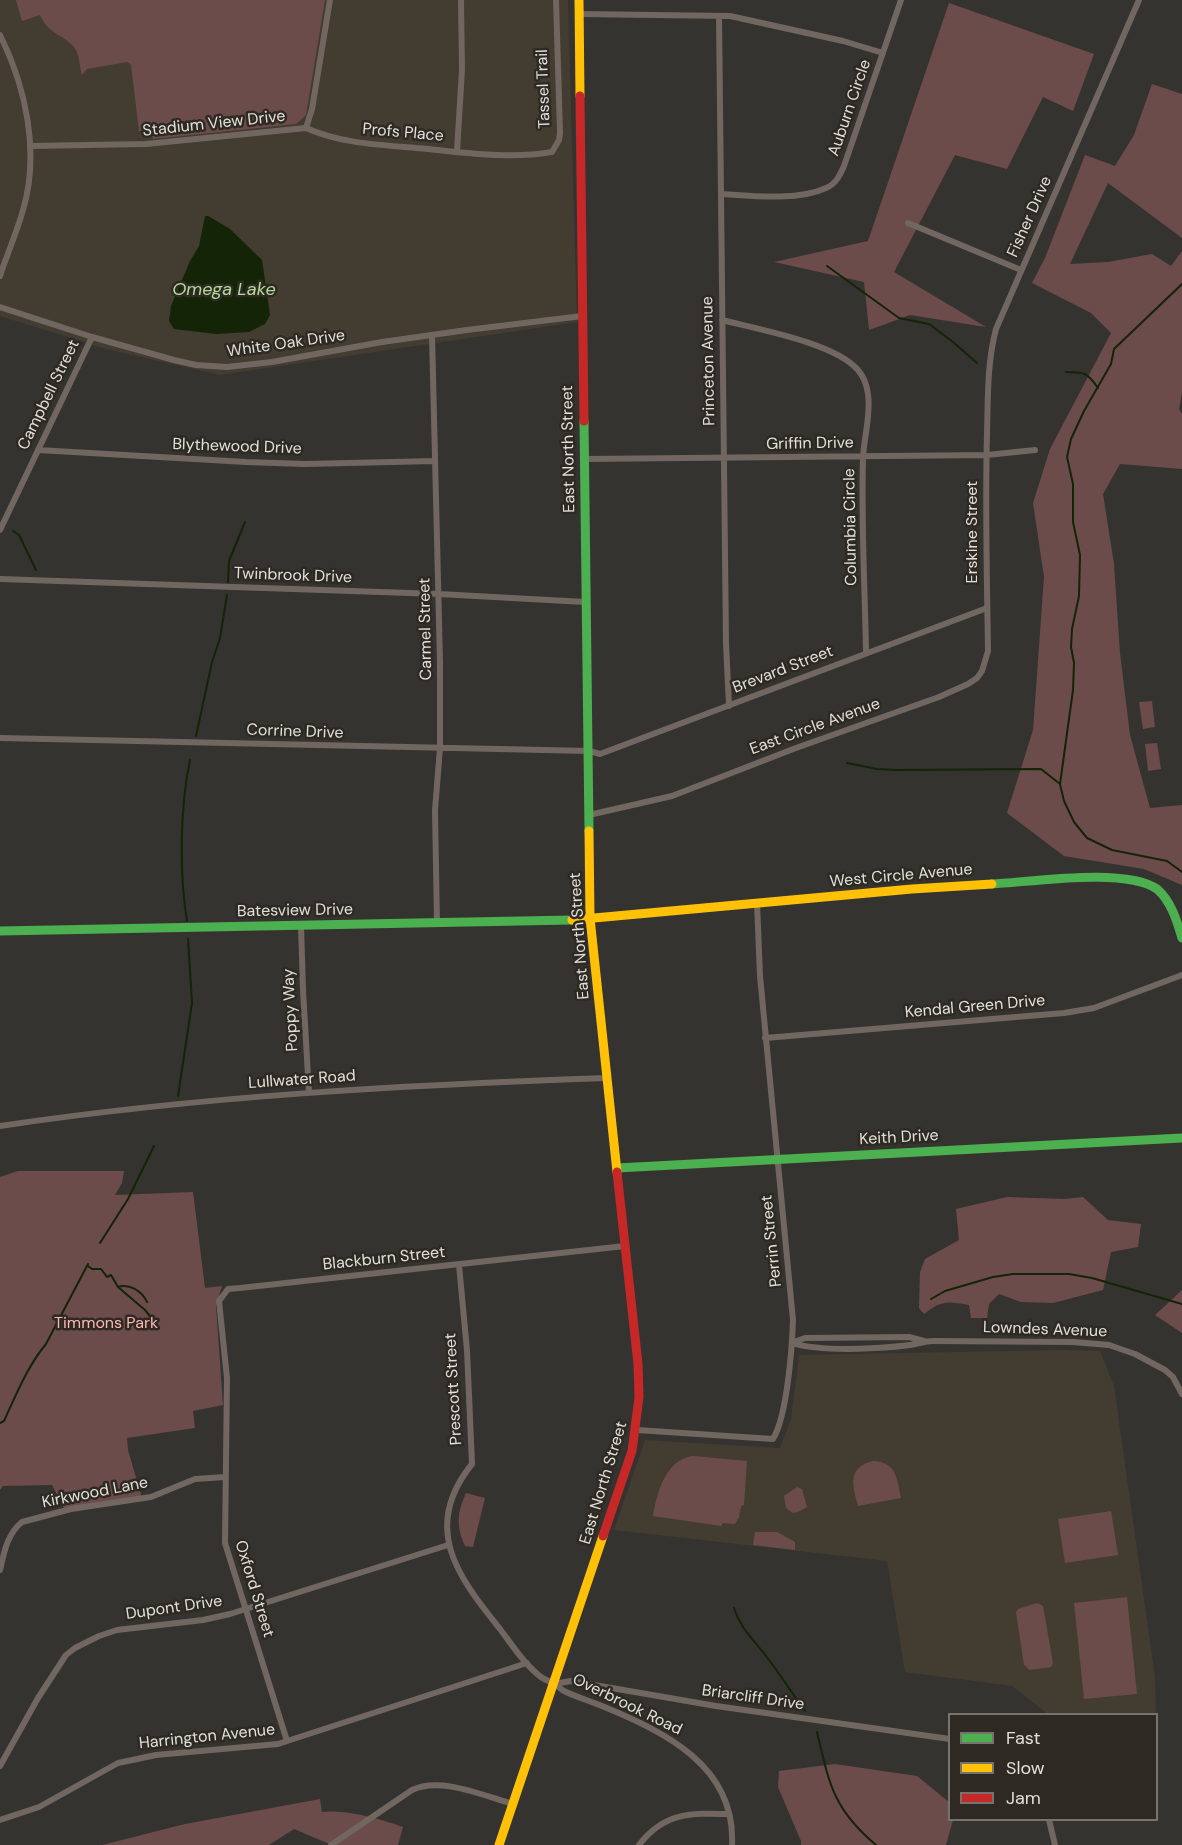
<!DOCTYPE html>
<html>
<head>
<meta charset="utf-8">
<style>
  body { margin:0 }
  #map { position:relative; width:1182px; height:1845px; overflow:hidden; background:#353330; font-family:"DM Sans",sans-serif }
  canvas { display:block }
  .legend { position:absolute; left:948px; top:1713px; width:210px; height:108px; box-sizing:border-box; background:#2e2a23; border:2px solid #76726d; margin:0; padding:8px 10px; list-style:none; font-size:18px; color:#e2dfdb }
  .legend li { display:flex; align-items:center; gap:12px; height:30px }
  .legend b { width:30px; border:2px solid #76726d }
</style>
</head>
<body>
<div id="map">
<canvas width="1182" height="1845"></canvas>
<ul class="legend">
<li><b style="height:8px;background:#4caf50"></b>Fast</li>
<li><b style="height:8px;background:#ffc107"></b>Slow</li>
<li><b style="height:8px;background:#c62828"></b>Jam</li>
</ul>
</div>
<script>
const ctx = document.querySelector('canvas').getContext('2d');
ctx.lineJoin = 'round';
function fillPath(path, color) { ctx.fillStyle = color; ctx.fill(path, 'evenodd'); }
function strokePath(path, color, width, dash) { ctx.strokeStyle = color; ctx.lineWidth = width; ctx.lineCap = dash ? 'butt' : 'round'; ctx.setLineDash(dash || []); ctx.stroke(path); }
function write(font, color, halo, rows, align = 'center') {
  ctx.font = font + ' "DM Sans",sans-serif'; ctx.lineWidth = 5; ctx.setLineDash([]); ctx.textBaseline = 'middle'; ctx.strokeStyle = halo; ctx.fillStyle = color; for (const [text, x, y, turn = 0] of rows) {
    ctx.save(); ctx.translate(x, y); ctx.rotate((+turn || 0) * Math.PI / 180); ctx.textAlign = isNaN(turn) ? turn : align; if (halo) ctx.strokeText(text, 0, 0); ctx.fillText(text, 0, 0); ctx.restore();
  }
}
const built = new Path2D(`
  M0 0H568L577 322 220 375 106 349 0 316Z
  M1059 1350 1100 1351 1114 1386 1155 1677 1156 1714H1048L1012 1686 905 1672 887 1561 614 1530 645 1440 780 1448 791 1419 799 1355Z`);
const green = new Path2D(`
  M16 0H325L306 115 296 124 153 139 152 131H139L131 65 127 62 87 69 82 75C79 66 80 54 74 47 63 34 49 35 40 15L22 21Z
  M949 3 1094 54 1073 111 1043 97 1007 169 955 155 894 272 986 327 910 315 869 330 864 282 774 262 868 241Z
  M1152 84 1182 94V238L1108 183 1070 264 1108 262 1152 254 1171 266 1182 251V393L1179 409 1182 414V469L1120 464 1103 494 1114 564 1120 653 1130 735 1150 808 1182 805V885L1144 869 1064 856 1007 813 1033 730 1044 577 1033 503 1050 449 1111 333 1091 313 1032 283 1045 258 1085 155 1115 166 1134 135Z
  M1152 701 1155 727 1143 729 1139 702Z
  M1157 743 1161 769 1148 771 1145 744Z
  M18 1171H124L122 1183 115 1195 193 1192 205 1288 222 1286 216 1306 223 1405 193 1411 195 1428 127 1438 128 1450 142 1498 64 1508 52 1485 3 1486 0 1490V1177Z
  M1007 1197 1064 1199 1083 1197 1108 1220 1141 1224 1138 1247 1111 1252 1103 1290 1053 1303 1021 1302 999 1294 989 1304 987 1318H971L969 1305C947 1301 942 1300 924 1314L919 1308 920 1272 925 1259 959 1240 956 1209Z
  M1182 1290V1333L1155 1315Z
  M693 1456 747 1461 744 1505 741 1506 739 1517 735 1524 723 1523 721 1526 653 1516C657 1493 665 1460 693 1456Z
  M873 1461C897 1462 897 1479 901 1498L858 1506C853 1486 846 1468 873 1461Z
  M797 1487 802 1489 807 1507 798 1512 793 1513 786 1508 784 1496Z
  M466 1493 485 1498 473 1547 465 1546C456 1526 457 1513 466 1493Z
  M1111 1511 1118 1555 1065 1563 1058 1519Z
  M755 1532H777L795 1542V1550L753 1545Z
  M1127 1597 1137 1694 1084 1699 1074 1603Z
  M1037 1603 1043 1606 1053 1663 1051 1667 1030 1670 1024 1665 1016 1612 1018 1609Z
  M835 1764 917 1776 949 1802 950 1820H953L946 1845H801V1841L778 1787 779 1771Z
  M320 1799 322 1812C345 1809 381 1819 403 1827L398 1845H332L294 1829 269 1845H102L185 1824Z`);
const water = new Path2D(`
  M205 216H208L230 229 262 260 270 315 265 324 249 332 216 334 174 329 169 321 171 306 190 261 199 246Z`);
const stream = new Path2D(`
  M827 266 899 318 929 324 953 342 977 363
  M1182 284 1114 349 1111 364 1084 411 1071 439 1067 457 1073 484V522L1080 555 1079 596 1072 629 1071 647 1074 663 1073 690 1060 784 1064 801 1074 822 1087 838 1112 850 1167 861 1182 872
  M1066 372C1084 372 1087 372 1098 388
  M13 531 19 535 36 570
  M228 582 229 561 245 522
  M196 736 212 662 220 638 227 595
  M847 763 877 769 897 770 1041 769 1060 784
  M187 921C179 872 180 808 190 760
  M178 1096 192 1003 188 939
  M100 1243 128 1199 154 1146
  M88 1266 92 1269H101L107 1277 111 1275 118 1287 145 1310 158 1326
  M118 1287C129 1283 142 1291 147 1302
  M931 1299 945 1291 993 1277 1013 1274H1069L1092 1278 1182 1304
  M0 1423 4 1421C16 1395 27 1367 46 1344L88 1264
  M734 1608C740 1628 754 1640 766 1656 780 1674 792 1693 805 1711
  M817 1732C829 1783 833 1809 876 1845`);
const street = new Path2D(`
  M579 14 730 16 843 41 883 53
  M719 16 726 643 729 706
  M0 35C26 87 40 153 23 210 17 232 7 254 0 276
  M306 128C344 145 387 145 428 149 469 153 510 159 552 152L559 140 560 133 556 0
  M306 128 312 109 330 0
  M30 146 146 144 306 128
  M457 151 462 70 461 0
  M722 194C753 196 798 201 826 188 836 184 840 175 844 166L901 0
  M908 223 1021 270
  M0 307 92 337 174 360 196 365 227 367 272 362 382 342 467 330 582 316
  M722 320C757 329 835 343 858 370 863 376 867 386 868 394 871 416 864 436 863 458 861 523 865 588 866 653
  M432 335 440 662V748L435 810 437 923
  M38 450 246 462 305 464 435 461
  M585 459 987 455 1035 450
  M0 530 92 337
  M0 579 439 594 585 602
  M0 738 589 751 600 754 987 608
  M589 815 672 796 796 748 939 697 968 684 977 678 982 671 988 651C987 579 985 506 987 434 988 398 987 363 996 329L1139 0
  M301 926 303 990 309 1093
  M765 1038 1064 1013 1094 1008 1182 975
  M0 1126C201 1096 404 1085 607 1078
  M459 1265 467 1350 472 1464C421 1527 457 1576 500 1629 512 1645 525 1665 541 1677 545 1680 549 1681 553 1683 557 1685 560 1689 564 1691 576 1697 590 1701 602 1706 665 1732 736 1766 732 1845
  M794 1342 805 1338 909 1337 924 1341
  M792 1343C821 1352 879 1349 910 1345 918 1344 925 1341 933 1341L1073 1342 1109 1345 1135 1354 1165 1370 1173 1377 1182 1394
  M637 1430 773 1439C787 1416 792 1349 793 1320L760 976 757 903
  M0 1570C4 1553 7 1534 22 1522L71 1509 151 1497 195 1479 225 1477
  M554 1684 571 1681 716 1706 950 1739
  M287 1741 225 1543 227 1378 219 1301 228 1289 240 1288 625 1246
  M0 1766 38 1698 66 1655 75 1648 99 1636 117 1630 203 1620 230 1614 448 1545
  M0 1820 39 1807 118 1763 156 1755 278 1744 527 1663
  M1049 1820 1055 1845
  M331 1845 412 1790C440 1776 484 1796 513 1804
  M639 1845C664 1812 691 1813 729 1814`);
const fast = new Path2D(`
  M584 421 589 831
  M992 884C1031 882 1126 867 1157 889 1171 901 1177 921 1182 938
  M0 931 572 920
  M617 1168 1182 1138`);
const slow = new Path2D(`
  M579 0 580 96
  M589 831 590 918 617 1172
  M572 920 912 889 992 884
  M499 1845 603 1536`);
const jam = new Path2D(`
  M580 96 584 421
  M603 1536 632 1451 639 1397 638 1364 617 1172`);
const streetNames = [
  ["Tassel Trail",544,89,-92],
  ["Auburn Circle",850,108,-71],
  ["Stadium View Drive",214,124,-6],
  ["Profs Place",403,133,5],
  ["Fisher Drive",1030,217,-66],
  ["White Oak Drive",286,344,-8],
  ["Princeton Avenue",709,361,-91],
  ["Campbell Street",49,395,-64],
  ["Griffin Drive",810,444,-1],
  ["Blythewood Drive",237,447,2],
  ["East North Street",569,449,-91],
  ["Columbia Circle",851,527,-91],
  ["Erskine Street",973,532,-90],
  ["Twinbrook Drive",293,576,2],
  ["Carmel Street",426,629,-91],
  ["Brevard Street",783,670,-21],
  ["East Circle Avenue",815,727,-20],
  ["Corrine Drive",295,732,2],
  ["West Circle Avenue",901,876,-5],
  ["Batesview Drive",295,911,-1],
  ["East North Street",580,936,-94],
  ["Kendal Green Drive",975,1007,-5],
  ["Poppy Way",291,1010,-93],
  ["Lullwater Road",302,1080,-4],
  ["Keith Drive",899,1138,-3],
  ["Perrin Street",772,1241,-96],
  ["Blackburn Street",384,1259,-6],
  ["Lowndes Avenue",1045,1330,2],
  ["Prescott Street",454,1389,-93],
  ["East North Street",604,1483,-73],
  ["Kirkwood Lane",95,1493,-11],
  ["Oxford Street",254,1589,73],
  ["Dupont Drive",174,1608,-8],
  ["Briarcliff Drive",753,1698,8],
  ["Overbrook Road",627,1705,26],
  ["Harrington Avenue",207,1737,-6]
];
const parkNames = [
  ["Timmons Park",106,1324]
];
const waterNames = [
  ["Omega Lake",224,290]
];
fillPath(built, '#433c31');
fillPath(green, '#6c4c4a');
fillPath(water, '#132407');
strokePath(stream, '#132407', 2);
strokePath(street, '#716760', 6);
strokePath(fast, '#4caf50', 9);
strokePath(slow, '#ffc107', 9);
strokePath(jam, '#c62828', 9);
write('16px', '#e2dfdb', '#2e2a23', streetNames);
write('16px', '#feb7b3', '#2e2a23', parkNames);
write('italic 18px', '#b2dd97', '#2e2a23', waterNames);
</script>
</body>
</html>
